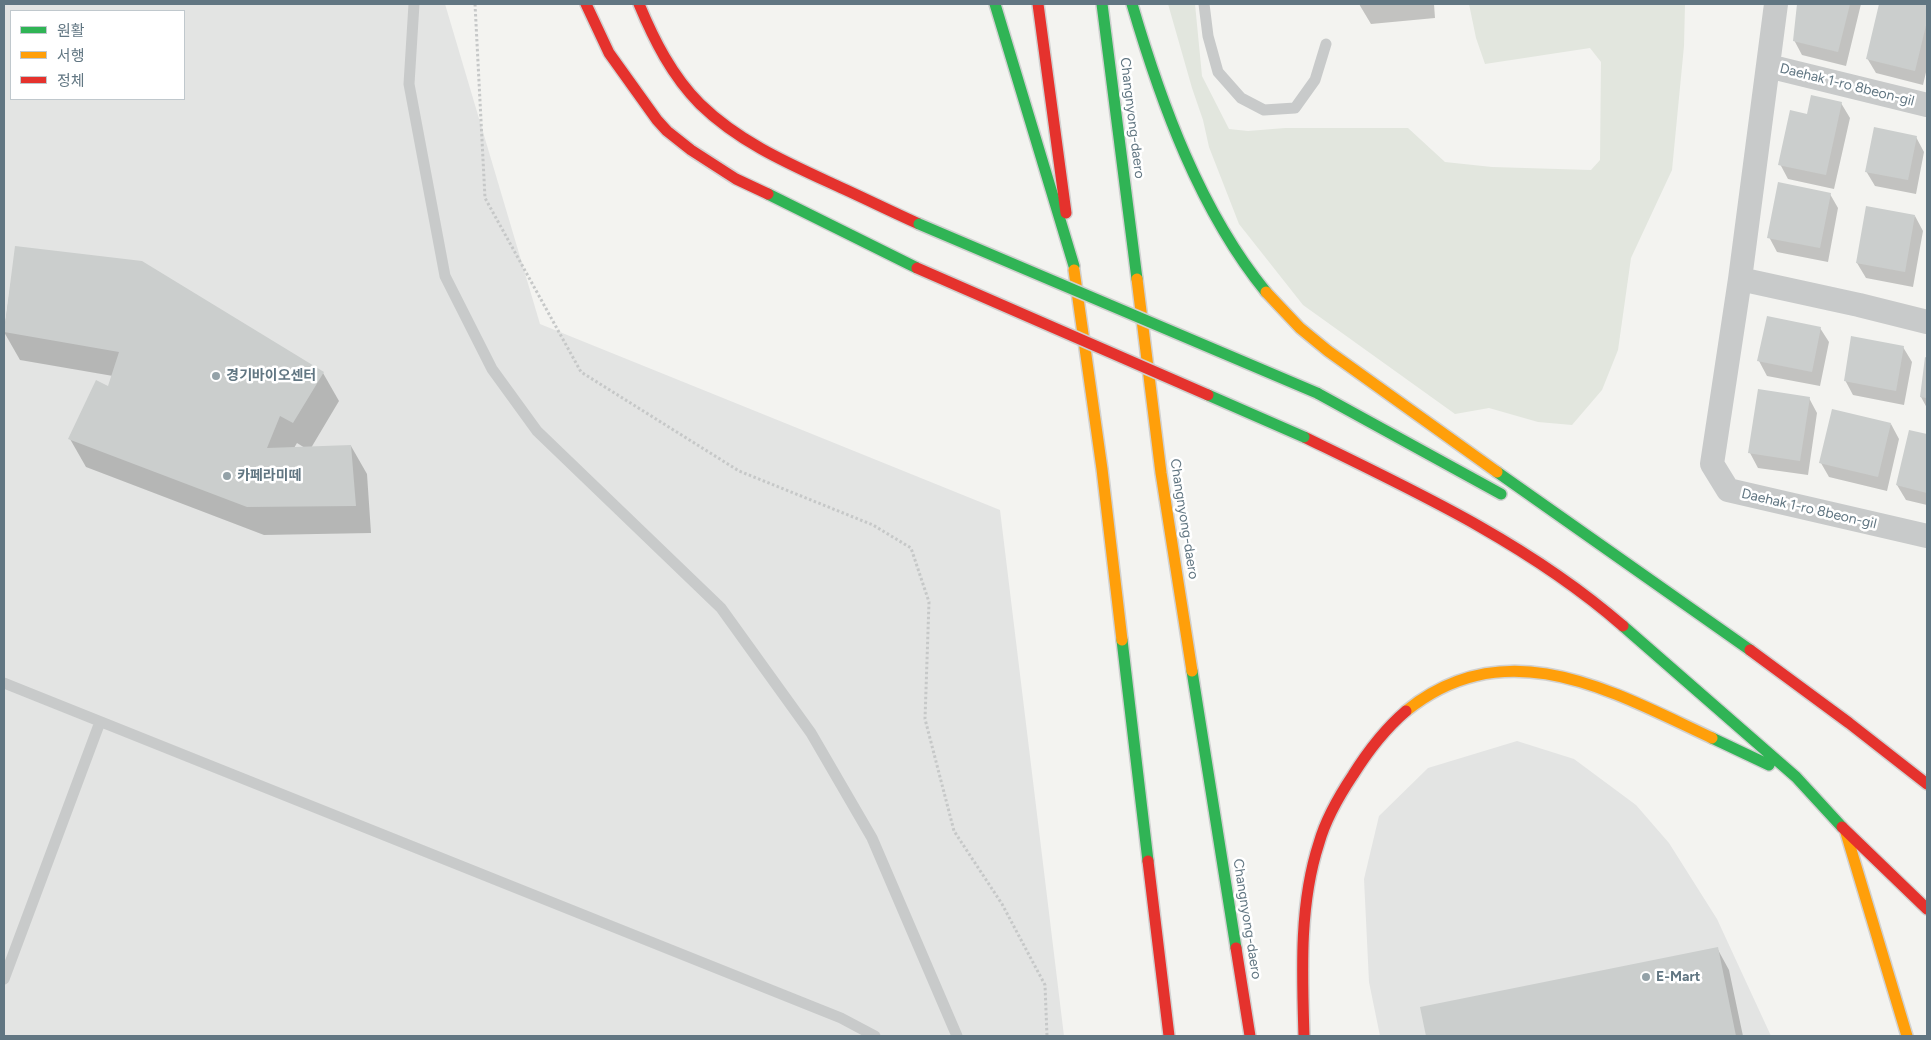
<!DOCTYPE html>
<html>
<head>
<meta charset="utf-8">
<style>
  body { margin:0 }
  #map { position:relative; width:1931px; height:1040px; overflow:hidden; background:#f3f3f0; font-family:Figtree,"Noto Sans KR",sans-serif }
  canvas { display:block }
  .frame { position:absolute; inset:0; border:5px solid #617682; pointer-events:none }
  .legend { position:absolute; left:10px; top:10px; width:175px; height:90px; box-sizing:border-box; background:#fff; border:1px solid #c0c8cd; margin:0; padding:6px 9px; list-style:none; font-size:15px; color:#617682 }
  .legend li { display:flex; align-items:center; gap:10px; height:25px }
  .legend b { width:25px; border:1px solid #c0c8cd }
</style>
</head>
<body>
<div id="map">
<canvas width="1931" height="1040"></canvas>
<div class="frame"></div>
<ul class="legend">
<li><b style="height:6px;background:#30b455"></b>원활</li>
<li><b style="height:6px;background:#ff9f0a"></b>서행</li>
<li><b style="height:6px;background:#e5322d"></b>정체</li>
</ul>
</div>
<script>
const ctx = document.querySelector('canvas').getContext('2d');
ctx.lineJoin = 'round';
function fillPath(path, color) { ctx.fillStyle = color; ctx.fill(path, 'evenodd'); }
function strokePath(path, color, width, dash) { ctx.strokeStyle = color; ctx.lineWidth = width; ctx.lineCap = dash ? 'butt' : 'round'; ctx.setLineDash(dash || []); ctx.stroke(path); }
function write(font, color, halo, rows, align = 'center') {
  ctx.font = font + ' Figtree,"Noto Sans KR",sans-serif'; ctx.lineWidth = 5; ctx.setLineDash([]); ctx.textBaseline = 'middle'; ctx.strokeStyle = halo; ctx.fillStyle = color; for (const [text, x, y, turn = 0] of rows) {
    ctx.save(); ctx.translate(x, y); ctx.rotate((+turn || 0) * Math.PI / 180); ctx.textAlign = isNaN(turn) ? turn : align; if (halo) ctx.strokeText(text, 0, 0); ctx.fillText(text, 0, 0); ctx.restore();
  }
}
const built = new Path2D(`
  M4 4H445L540 324 1000 510 1064 1036H4ZM11 11H184V99H11Z
  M1517 741 1574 759 1636 805 1669 843 1717 919 1771 1036H1380L1369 982 1364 879 1379 816 1428 768Z`);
const green = new Path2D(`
  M1168 4H1195L1202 76 1229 129 1248 131 1285 128H1408L1445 162 1492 167 1591 170 1600 160 1601 62 1590 48 1485 64 1476 38 1469 4H1685L1684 46 1672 170 1631 258 1618 350 1602 390 1572 425 1538 422 1489 408 1455 414 1303 305 1239 224 1209 147 1203 120 1192 88Z`);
const shadow = new Path2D(`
  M1359 4H1434L1435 18 1371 24Z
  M1799 4H1861L1846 66 1802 55 1794 40Z
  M1881 4H1927V68L1923 85 1876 73 1867 58Z
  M1841 103 1850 118 1834 189 1788 179 1780 164Z
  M1916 137 1924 152 1916 194 1875 186 1866 171Z
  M1830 194 1838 208 1828 262 1777 252 1769 237Z
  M1915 216 1923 231 1913 287 1866 278 1857 263Z
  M16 247 323 373 339 401 311 448 351 446 367 474 371 533 264 535 86 467 70 439 108 388 113 376 20 360 4 332ZM297 443 305 448H294Z
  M1820 328 1829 342 1820 386 1767 376 1759 361Z
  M1903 347 1912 362 1904 405 1853 395 1845 380Z
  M1927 359V408L1921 397Z
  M1809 398 1817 413 1808 475 1758 468 1750 453Z
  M1891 424 1899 439 1887 491 1829 477 1821 463Z
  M1910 431 1927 435V505L1906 500 1897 485Z
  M1717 948 1729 970 1743 1036H1427L1421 1008Z`);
const building = new Path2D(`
  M1797 4H1850L1838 52 1793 41Z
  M1879 4H1927V21L1915 71 1866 59Z
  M1811 95 1842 102 1826 175 1778 165 1790 110 1807 114Z
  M1874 127 1917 136 1908 180 1865 172Z
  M1778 182 1831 193 1820 248 1767 238Z
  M1866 206 1915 215 1905 272 1856 263Z
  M15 246 142 261 324 372 293 423 280 416 267 448 351 445 356 506 247 507 68 439 96 380 108 386 119 352 4 332Z
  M1767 316 1821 327 1812 372 1757 361Z
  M1851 336 1904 346 1896 391 1844 381Z
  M1925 357 1927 358V398L1920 397Z
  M1758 389 1810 397 1800 461 1748 453Z
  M1832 409 1891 423 1878 477 1819 463Z
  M1909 430 1927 434V493L1896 485Z
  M1718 947 1736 1036H1426L1420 1007Z`);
const path = new Path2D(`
  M475 4 485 198 581 372 739 471 873 525 911 548 929 602 925 719 954 831 1002 904 1045 985 1047 1036`);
const lane = new Path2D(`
  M414 4 409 84 445 276 492 369 537 431 721 608 811 733 872 838 957 1036
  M1204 4 1208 36 1218 72 1241 98 1264 110 1295 108 1315 80 1326 44
  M4 683 841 1018 875 1036
  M4 979 100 722`);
const street = new Path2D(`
  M1776 4 1740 279 1712 464 1728 490 1927 536
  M1768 66 1927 105
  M1740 279 1859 305 1927 322`);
const fast = new Path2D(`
  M995 4 1074 266
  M1102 4 1137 279
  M1132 4C1161 103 1200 211 1266 292
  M768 194 917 268
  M1317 393 1501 494
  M1497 472 1750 650
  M1623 626 1796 777 1842 827
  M1122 640 1148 861
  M1192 671 1236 948
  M1712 738 1769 765`);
const slow = new Path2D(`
  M1074 270 1102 469 1122 640
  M1137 279 1161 473 1192 671
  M1266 292 1300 328 1328 351 1497 472
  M1406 711C1507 629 1613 692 1712 738
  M1846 833 1907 1036`);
const jam = new Path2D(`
  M586 4 609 53 657 120 667 131 691 150 736 179 768 194
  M639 4C654 40 672 76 700 104 738 141 785 162 833 184 862 197 890 211 919 224
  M1038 4 1066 213
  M1304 437C1415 491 1529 544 1623 626
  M1750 650 1849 723 1927 784
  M1842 827 1927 909
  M1148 861 1169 1036
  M1236 948 1250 1036
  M1304 1036C1302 973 1299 904 1319 843 1326 818 1339 796 1353 775 1368 751 1385 729 1406 711`);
const fastBridge = new Path2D(`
  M919 224 1317 393
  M1208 395 1304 437`);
const jamBridge = new Path2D(`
  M917 268 1208 395`);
const markers = [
  [216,376,5,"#94a2a8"],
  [227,476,5,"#94a2a8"],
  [1646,977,5,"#94a2a8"]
];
const streetNames = [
  ["Daehak 1-ro 8beon-gil",1847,85,14],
  ["Changnyong-daero",1132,118,83],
  ["Daehak 1-ro 8beon-gil",1809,509,13],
  ["Changnyong-daero",1184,519,81],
  ["Changnyong-daero",1247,919,81]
];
const poiNames = [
  ["경기바이오센터",226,376],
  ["카페라미떼",237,476],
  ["E-Mart",1656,977]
];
fillPath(built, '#e3e4e3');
fillPath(green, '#e2e6de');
fillPath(shadow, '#0003');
fillPath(building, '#cbcecd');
strokePath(fast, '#d1d1d1', 14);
strokePath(slow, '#d1d1d1', 14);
strokePath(jam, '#d1d1d1', 14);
strokePath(path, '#c6c8c8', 3, [2.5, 2.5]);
strokePath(lane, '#c8caca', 11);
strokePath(street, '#c8caca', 24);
strokePath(fast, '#30b455', 11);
strokePath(slow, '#ff9f0a', 11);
strokePath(jam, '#e5322d', 11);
strokePath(fastBridge, '#cfd0cf', 14, []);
strokePath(jamBridge, '#cfd0cf', 14, []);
strokePath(fastBridge, '#30b455', 11);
strokePath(jamBridge, '#e5322d', 11);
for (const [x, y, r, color] of markers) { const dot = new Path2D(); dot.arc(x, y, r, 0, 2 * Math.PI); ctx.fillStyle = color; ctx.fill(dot); strokePath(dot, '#fff', 2); }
write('14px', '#617682', '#fff', streetNames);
write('bold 14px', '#617682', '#fff', poiNames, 'left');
</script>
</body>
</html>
